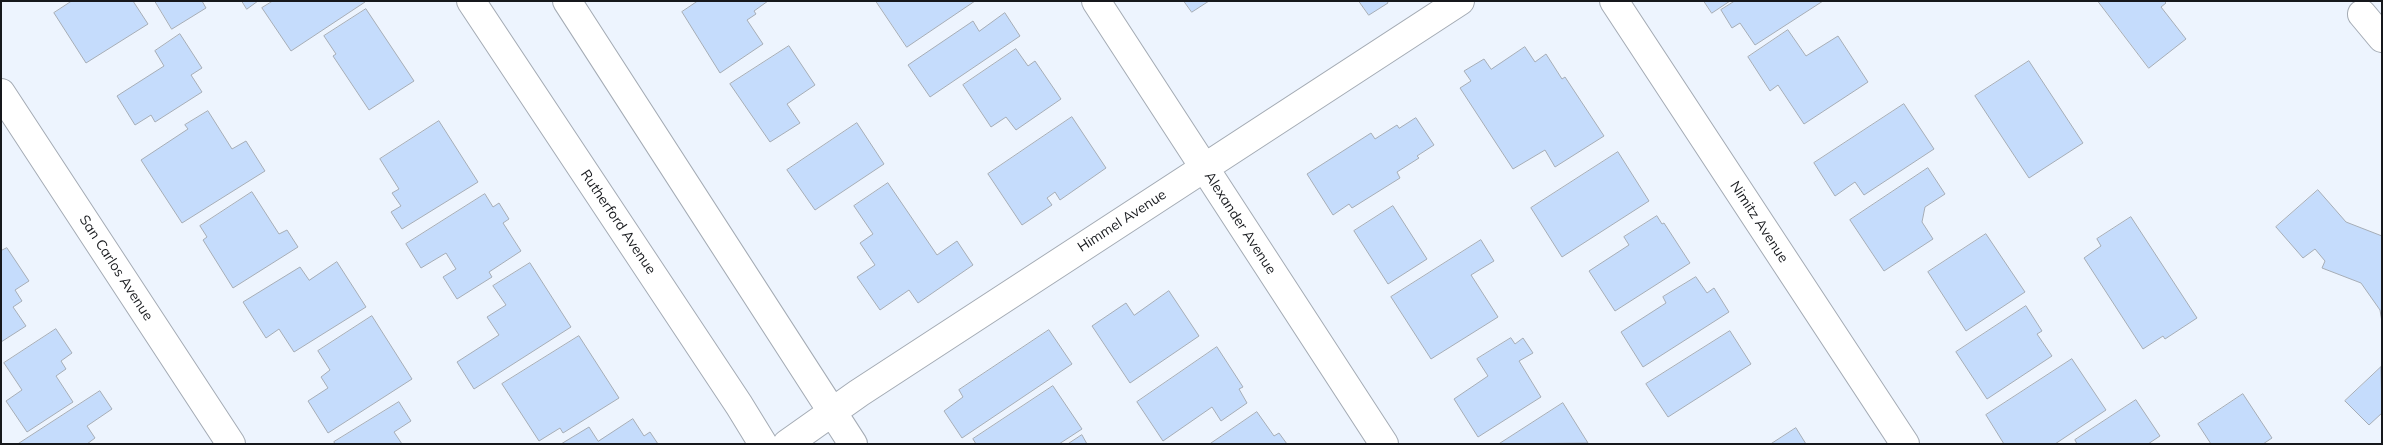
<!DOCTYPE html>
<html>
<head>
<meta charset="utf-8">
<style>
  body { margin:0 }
  #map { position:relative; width:2383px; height:445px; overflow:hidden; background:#edf4fe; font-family:Mulish,sans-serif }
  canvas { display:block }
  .frame { position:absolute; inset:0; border:2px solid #16181c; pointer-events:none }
</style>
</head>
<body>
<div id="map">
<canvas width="2383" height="445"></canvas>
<div class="frame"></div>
</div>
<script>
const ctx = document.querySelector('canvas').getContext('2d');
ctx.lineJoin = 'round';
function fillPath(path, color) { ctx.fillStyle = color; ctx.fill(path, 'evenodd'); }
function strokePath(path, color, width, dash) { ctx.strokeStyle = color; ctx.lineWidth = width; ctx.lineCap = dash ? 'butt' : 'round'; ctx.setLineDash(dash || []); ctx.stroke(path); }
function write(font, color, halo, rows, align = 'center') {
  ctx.font = font + ' Mulish,sans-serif'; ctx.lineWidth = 4; ctx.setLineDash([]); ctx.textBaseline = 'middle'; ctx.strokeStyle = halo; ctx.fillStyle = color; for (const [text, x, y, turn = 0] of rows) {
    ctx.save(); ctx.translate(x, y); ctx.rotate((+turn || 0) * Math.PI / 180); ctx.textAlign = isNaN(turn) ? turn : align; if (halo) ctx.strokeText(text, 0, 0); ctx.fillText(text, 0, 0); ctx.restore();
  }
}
const building = new Path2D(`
  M72 1H133L148 24 86 63 54 13Z
  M155 1H202L206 8 172 29Z
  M242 1H258L247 9Z
  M273 1H364L365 2 291 51 262 8Z
  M698 1H768L754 11 756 14 747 20 763 44 720 73 682 12Z
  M876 1H975L907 47Z
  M1184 1H1209L1192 12Z
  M1359 1H1387L1388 3 1369 15Z
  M1704 1H1730L1712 13Z
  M1735 1H1823L1755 45 1740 23 1732 28 1721 10Z
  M2098 1H2164L2166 3 2161 7 2186 39 2149 68Z
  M366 9 414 81 369 110 333 56 336 54 324 36Z
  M1005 13 1020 36 930 97 908 65 973 21 979 31Z
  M1788 30 1806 56 1838 36 1868 82 1804 124 1778 85 1770 91 1748 57Z
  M180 34 202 68 191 75 202 92 155 122 151 115 135 125 117 96 164 66 155 51Z
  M789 46 815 85 787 104 800 123 770 142 730 84Z
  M1525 47 1535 62 1546 54 1562 79 1565 77 1604 136 1555 167 1545 150 1513 169 1460 88 1471 81 1464 71 1484 59 1491 69Z
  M1016 49 1028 66 1035 61 1061 99 1016 130 1006 117 991 127 963 85Z
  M2029 61 2083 143 2029 178 1975 96Z
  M1904 104 1934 149 1864 195 1855 182 1835 196 1814 163Z
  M208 111 232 149 246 141 265 171 182 223 141 160 188 129 185 125Z
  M1072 117 1106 168 1060 200 1055 192 1047 198 1052 205 1022 225 988 174Z
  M1416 118 1434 145 1417 156 1419 158 1397 172 1400 178 1352 208 1349 204 1333 215 1307 174 1371 133 1375 139 1397 125 1399 128Z
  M439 121 478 182 402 229 391 212 401 206 392 193 399 189 380 159Z
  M857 123 884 164 815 210 787 170Z
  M1618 152 1649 201 1562 257 1531 208Z
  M1928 168 1945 194 1925 207 1922 222 1933 239 1884 271 1850 220Z
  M888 183 937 255 957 241 973 265 918 303 909 290 880 310 857 277 875 265 860 243 873 234 854 206Z
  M2318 190 2346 222 2382 236V322L2380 310 2361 283 2322 268 2325 261 2315 249 2303 258 2276 227Z
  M252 192 279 234 287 230 298 247 233 288 203 240 207 237 200 226Z
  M485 194 493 207 499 203 509 219 503 223 521 251 489 272 492 277 457 299 443 277 456 269 446 253 421 268 406 244Z
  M1393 206 1427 259 1388 284 1354 231Z
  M1657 216 1662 224 1664 223 1690 263 1615 311 1589 271 1629 245 1624 237Z
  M2131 217 2197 318 2165 339 2163 336 2143 349 2084 258 2101 246 2097 239Z
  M1986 234 2025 292 1966 331 1928 272Z
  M1481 240 1494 261 1471 275 1498 317 1431 359 1391 297Z
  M7 248 29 281 15 290 22 301 13 307 26 326 1 342V251Z
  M337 262 366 307 294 352 279 329 266 338 243 302 300 267 309 280Z
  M530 263 571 327 474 389 457 362 499 335 487 317 506 305 493 286Z
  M1696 277 1707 293 1714 288 1729 312 1643 367 1621 332 1666 303 1663 297Z
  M1169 291 1199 336 1130 383 1092 326 1126 303 1134 315Z
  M2026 306 2042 331 2037 334 2052 356 1987 399 1956 352Z
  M372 316 412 379 328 433 308 401 328 388 321 377 330 370 318 351Z
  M56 329 72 353 61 361 66 369 56 376 73 402 27 432 6 401 22 390 4 363Z
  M1049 330 1072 364 962 438 944 411 963 397 959 390Z
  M1730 331 1751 364 1668 417 1646 384Z
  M579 336 619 398 563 433 560 428 539 441 502 384Z
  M1511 338 1515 344 1523 338 1533 353 1519 361 1541 397 1478 437 1454 399 1488 376 1477 359Z
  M1217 347 1243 387 1239 389 1247 403 1221 421 1212 407 1163 441 1137 402Z
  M2072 359 2106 410 2055 444H2004L1986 415Z
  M2381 367 2382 413 2369 425 2345 401Z
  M1053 386 1082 429 1059 444H976L973 439Z
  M100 391 112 409 87 426 95 438 87 444H18Z
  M2243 394 2272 438 2263 444H2211L2198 424Z
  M2136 400 2160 436 2148 444H2077L2075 440Z
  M399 402 411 421 394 432 402 444H335L334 442Z
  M1563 403 1588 443 1499 444Z
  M1257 412 1274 436 1279 433 1287 444H1210Z
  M633 419 644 436 650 432 658 444H561L589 427 598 441Z
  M1796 428 1806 444H1771Z
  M1082 435 1087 444H1068Z`);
const minor = new Path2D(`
  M471 1 739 405 763 444
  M567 1 853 444
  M1096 1 1384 444
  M1614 1 1905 444
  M2362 14 2382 38
  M1 93 231 444
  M787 444 859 393 1460 1`);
const streetNames = [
  ["Himmel Avenue",1122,221,-33],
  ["Rutherford Avenue",618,222,56],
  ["Nimitz Avenue",1759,222,57],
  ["Alexander Avenue",1240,223,57],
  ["San Carlos Avenue",116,268,57]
];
fillPath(building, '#c5dcfc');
strokePath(building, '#a6adb6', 1);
strokePath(minor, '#a4abb4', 30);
strokePath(minor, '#fff', 28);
write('14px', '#16181c', '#fff', streetNames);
</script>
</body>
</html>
